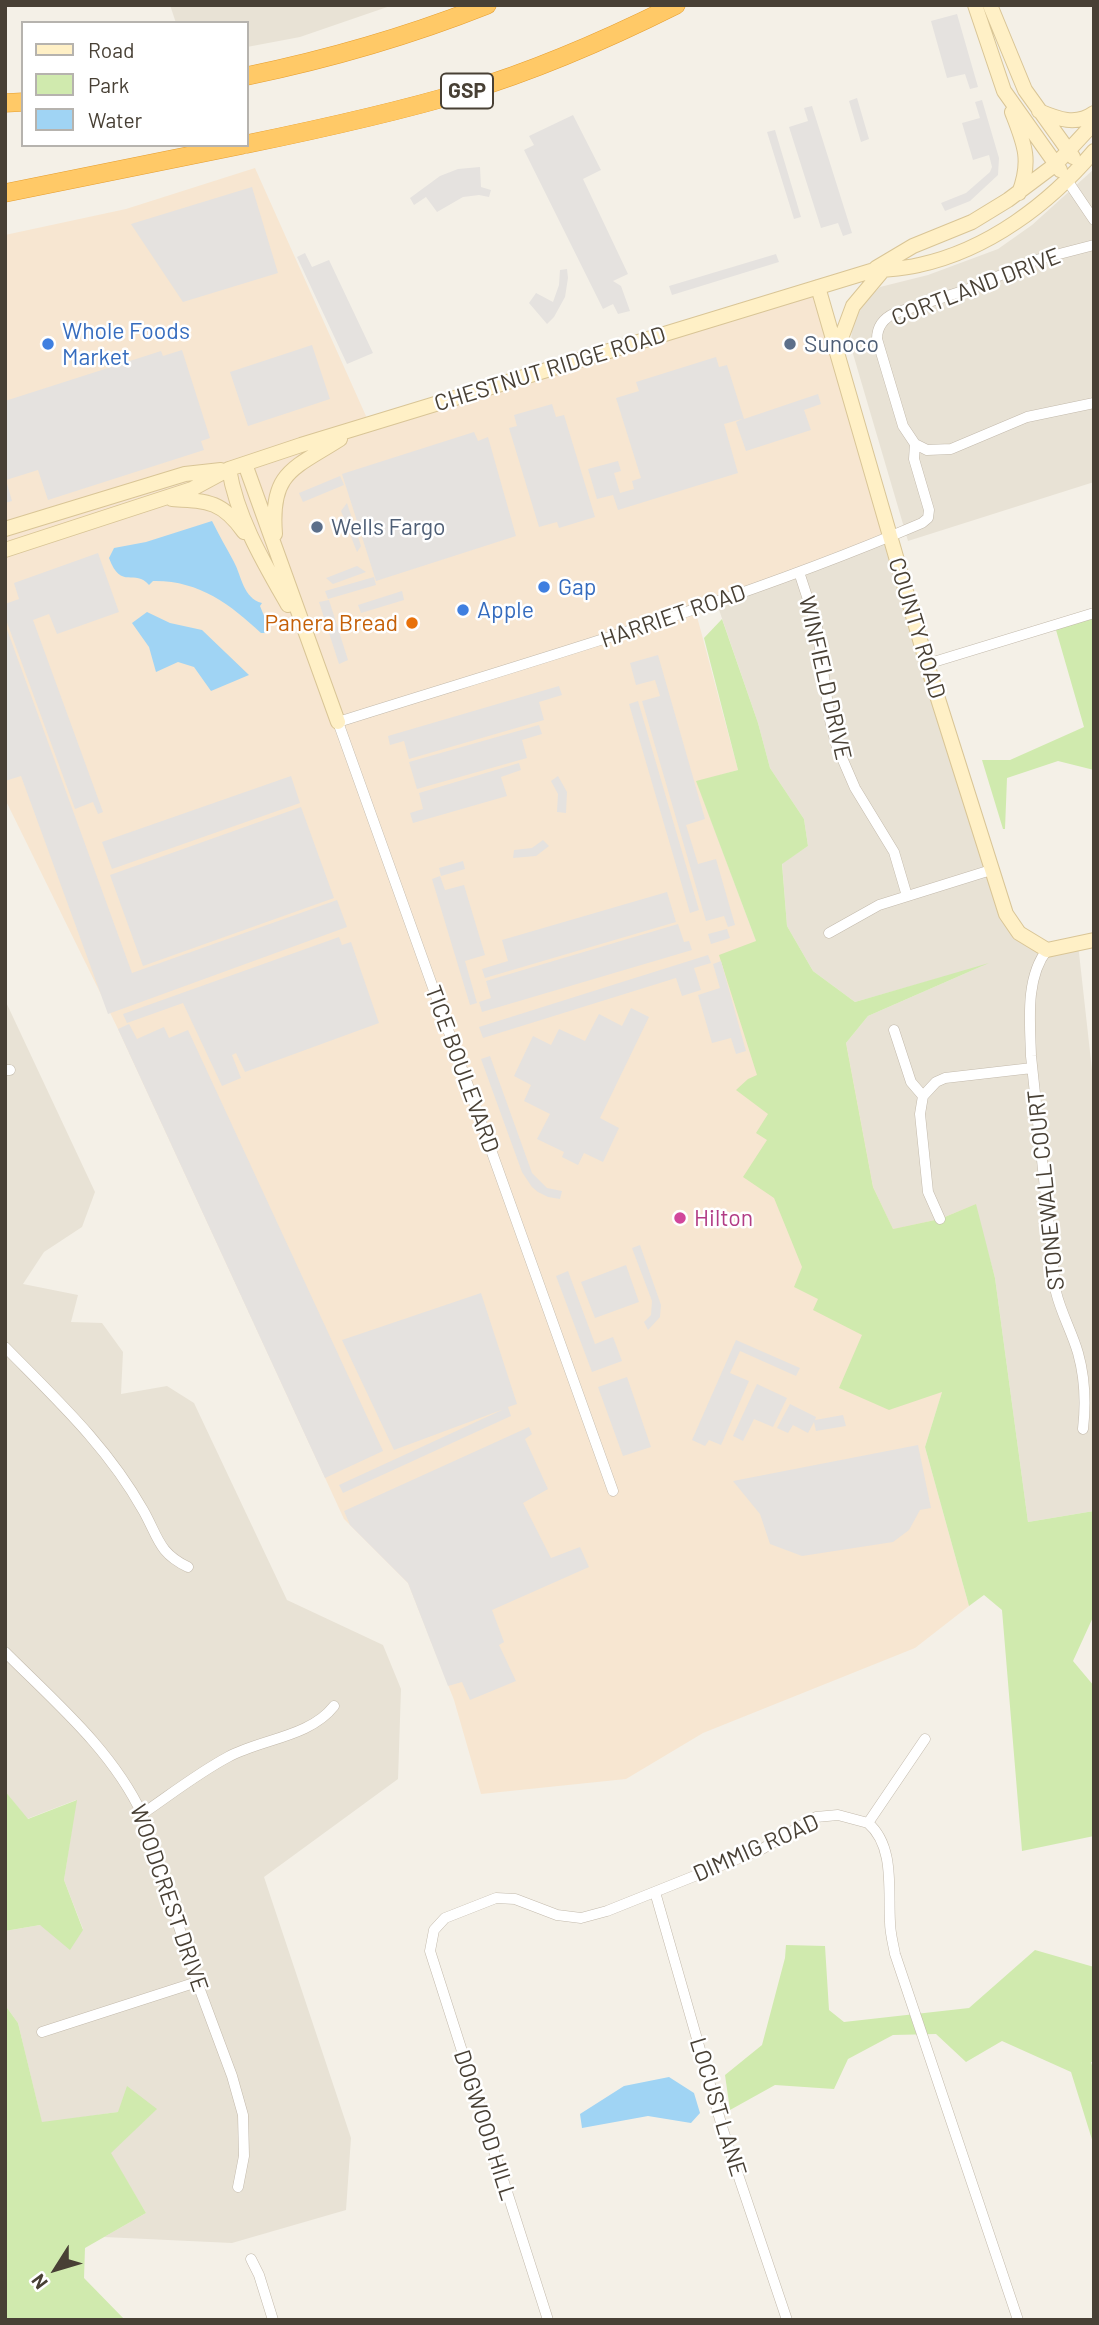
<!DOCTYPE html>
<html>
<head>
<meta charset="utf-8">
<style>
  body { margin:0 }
  #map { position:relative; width:1099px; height:2325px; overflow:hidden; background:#f4f0e7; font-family:Barlow,sans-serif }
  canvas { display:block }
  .frame { position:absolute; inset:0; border:7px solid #484035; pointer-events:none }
  .legend { position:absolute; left:21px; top:21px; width:228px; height:126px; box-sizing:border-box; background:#fff; border:2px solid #b6b3ae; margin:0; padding:9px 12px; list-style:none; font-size:21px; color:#484035 }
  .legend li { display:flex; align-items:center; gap:14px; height:35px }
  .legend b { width:35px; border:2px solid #b6b3ae }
  .north { position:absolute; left:21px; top:2234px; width:70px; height:70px; -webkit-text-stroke:5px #fff; paint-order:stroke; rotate:233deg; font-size:19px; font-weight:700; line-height:28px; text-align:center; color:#484035 }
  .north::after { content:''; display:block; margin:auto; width:24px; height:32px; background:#484035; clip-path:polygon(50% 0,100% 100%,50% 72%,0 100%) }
</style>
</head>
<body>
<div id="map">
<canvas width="1099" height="2325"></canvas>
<div class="frame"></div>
<ul class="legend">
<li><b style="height:9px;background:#fff0c6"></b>Road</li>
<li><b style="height:19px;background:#d0eaae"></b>Park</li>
<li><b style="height:19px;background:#a0d4f4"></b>Water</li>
</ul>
<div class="north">N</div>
</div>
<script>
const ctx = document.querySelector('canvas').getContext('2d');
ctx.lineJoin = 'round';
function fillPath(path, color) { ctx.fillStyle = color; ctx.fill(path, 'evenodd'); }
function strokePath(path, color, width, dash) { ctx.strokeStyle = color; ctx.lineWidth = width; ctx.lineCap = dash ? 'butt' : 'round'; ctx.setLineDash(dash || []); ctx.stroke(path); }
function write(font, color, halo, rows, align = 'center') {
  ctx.font = font + ' Barlow,sans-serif'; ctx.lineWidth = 5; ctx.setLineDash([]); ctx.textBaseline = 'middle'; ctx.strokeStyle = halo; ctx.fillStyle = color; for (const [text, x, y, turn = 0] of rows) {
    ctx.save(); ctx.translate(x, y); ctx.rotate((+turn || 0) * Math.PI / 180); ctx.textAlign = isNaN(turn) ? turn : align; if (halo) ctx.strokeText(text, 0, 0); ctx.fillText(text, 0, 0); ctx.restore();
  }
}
const residential = new Path2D(`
  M170 5H393L300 37 247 47V23H176Z
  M1094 169V482L908 541 851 347 852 323 862 304 880 287 928 275 998 249 1032 225Z
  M890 537 999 897 1033 943 1078 944 1094 1088V1511L1028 1522 995 1278 975 1205 940 1219 893 1230 873 1187 846 1043 868 1016 982 966 855 1002 813 971 787 926 782 863 808 846 804 819 770 768 758 723 716 601Z
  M5 1000 95 1192 82 1227 44 1252 23 1284 78 1295 71 1322 102 1323 123 1352 121 1394 167 1386 194 1403 287 1600 383 1645 401 1689 398 1779 264 1877 351 2138 346 2210 232 2243 104 2237 146 2213 110 2153 156 2109 118 2112 42 2123 18 2023 5 2005V1931L40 1925 83 1929 64 1880 76 1800 27 1819 5 1791Z`);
const commercial = new Path2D(`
  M255 168 370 425 818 287 890 537 695 609 738 770 697 782 756 941 846 1043 873 1187 893 1229 940 1219 976 1204 967 1312 925 1447 969 1606 915 1648 703 1733 626 1779 481 1794 454 1700 408 1583 344 1519 118 1029 5 799V235L126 209Z`);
const green = new Path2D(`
  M1094 612V770L1058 761 1007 778 1005 829H1003L982 760H1010L1084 727 1054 623Z
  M722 619 758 723 770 768 804 819 808 846 782 864 787 926 813 971 855 1002 989 963 868 1016 846 1043 873 1187 893 1229 940 1219 976 1204 995 1278 1028 1522 1094 1511V1615L1073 1661 1094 1686V1836L1022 1851 1002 1610 984 1595 969 1606 925 1447 942 1392 889 1410 839 1388 862 1335 813 1310 818 1299 794 1287 802 1267 774 1198 743 1177 767 1140 756 1133 768 1114 736 1090 748 1079 757 1075 719 955 756 941 696 781 738 770 704 638Z
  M5 1791 28 1819 77 1800 64 1880 83 1930 70 1950 40 1925 5 1931Z
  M786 1945 825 1946 829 2010 844 2022 969 2008 1035 1950 1094 1967V2062H1091L1094 2072V2146L1071 2072 1002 2041 966 2062 936 2034 893 2035 848 2059 834 2089 775 2085 730 2110 725 2075 762 2045 785 1958Z
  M5 2005 18 2023 42 2122 118 2112 127 2086 157 2109 111 2153 146 2213 85 2248 84 2278 125 2320H5Z`);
const parking = new Path2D(`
  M957 14 978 87 970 89 965 74 947 78 931 21Z
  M857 98 869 139 861 142 849 101Z
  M982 100 999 158 998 175 970 201 945 211 941 203 966 193 990 172 992 167 989 155 973 160 962 123 980 118 975 102Z
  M812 106 852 233 843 236 838 223 821 228 789 127 808 121 804 108Z
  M573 115 601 170 583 179 628 274 613 281 621 286 630 311 618 314 613 304 603 309 524 150 534 145 529 136Z
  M775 130 801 217 794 219 767 132Z
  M480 167 481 187 491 190 489 197 479 195 463 197 437 212 426 197 414 205 410 198 440 176 458 169Z
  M252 187 278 273 183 302 131 224Z
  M305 253 312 267 329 260 373 353 347 364 297 257Z
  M776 254 779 262 672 295 669 286Z
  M567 269 568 278 565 297 554 317 547 324 529 303 536 293 553 302 559 285 560 270Z
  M312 345 330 399 248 426 230 372Z
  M182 350 210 438 201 441 204 450 48 500 38 470 6 480 12 501 5 503V401L161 351 163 356Z
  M716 357 719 367 727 365 744 419 818 394 821 404 804 410 811 430 746 451 736 422 742 419 724 424 738 473 618 510 613 495 597 499 588 469 618 461 621 471 614 473 620 493 634 489 632 481 641 478 616 398 639 391 636 382Z
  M552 404 556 417 564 415 595 517 559 528 557 522 539 527 509 428 517 426 514 415Z
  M474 432 478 441 488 437 516 536 376 581 342 474Z
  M340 476 344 485 303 502 299 493Z
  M347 503 361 546 357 552 341 511Z
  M98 553 119 612 57 634 49 614 33 620 103 812 98 814 93 802 75 809 5 617V604L19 599 14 583Z
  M357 566 366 572 333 584 326 578Z
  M374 577 376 585 328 599 325 591Z
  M402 591 404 600 361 613 358 605Z
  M329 600 348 660 339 664 319 602Z
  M5 624 132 973 337 900 347 927 108 1014 21 776 5 781Z
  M658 655 705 819 686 825 698 864 716 859 735 925 728 927 724 916 706 921 642 701 660 696 655 680 636 685 630 663Z
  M559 686 562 695 539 702 544 720 409 759 404 741 390 745 388 736Z
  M638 701 699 910 690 913 629 704Z
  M539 725 542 734 522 740 527 758 417 789 409 762Z
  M519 763 521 770 501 777 507 796 413 823 410 813 423 809 419 793Z
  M291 776 300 803 112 869 102 842Z
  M558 776 567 792 566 813 557 812 558 794 551 781Z
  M301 807 334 898 143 966 110 875Z
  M543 840 549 846 536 856 513 858 514 850 532 848Z
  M463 861 465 869 441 876 439 868Z
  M440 876 445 890 464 885 485 955 465 961 477 1003 470 1005 432 879Z
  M667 892 676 922 485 978 482 969 508 961 502 940Z
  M678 924 684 942 689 941 692 950 482 1012 479 1002 491 998 486 981Z
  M727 929 730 938 711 944 708 934Z
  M339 937 342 945 351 942 379 1023 245 1072 236 1053 232 1055 241 1078 222 1086 183 1003 127 1023 123 1014Z
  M708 955 711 963 694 968 701 990 682 996 676 978 483 1038 479 1027Z
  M721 961 746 1051 736 1054 731 1038 712 1043 698 995 720 988 713 964Z
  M631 1008 649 1017 600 1118 619 1128 603 1162 584 1153 578 1165 562 1157 564 1152 537 1139 550 1114 524 1101 531 1085 514 1076 533 1036 551 1045 559 1029 585 1041 599 1014 622 1026Z
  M129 1024 137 1039 164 1027 169 1038 188 1030 383 1451 325 1478 118 1029Z
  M490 1056 532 1173 547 1188 562 1191 560 1199 548 1197 538 1192 532 1187 522 1172 481 1059Z
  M640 1245 661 1305 660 1317 648 1330 644 1322 651 1315 652 1301 632 1248Z
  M626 1265 639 1302 595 1318 581 1282Z
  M568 1271 595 1344 613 1337 622 1361 592 1372 556 1276Z
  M481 1293 517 1404 508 1407 511 1416 343 1493 339 1485 504 1409 394 1450 342 1340Z
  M736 1340 800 1368 796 1376 740 1351 730 1373 749 1381 721 1445 709 1440 705 1446 692 1440Z
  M627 1377 651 1447 623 1456 598 1387Z
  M757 1384 787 1398 773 1427 754 1419 743 1441 733 1436Z
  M790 1404 816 1417 815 1420 843 1415 846 1426 816 1431 814 1422 808 1433 793 1425 788 1433 777 1428Z
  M529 1427 532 1434 525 1439 548 1489 523 1503 551 1558 580 1547 589 1567 492 1610 504 1642 499 1645 516 1681 470 1700 462 1682 448 1686 408 1583 350 1525 344 1511Z
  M918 1445 931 1508 920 1510 909 1530 893 1542 802 1556 770 1544 760 1514 733 1481Z`);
const water = new Path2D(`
  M212 521C219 535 227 549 234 562 242 577 243 598 262 603L260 606 269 628 267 633H261C230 604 198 580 153 581L149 585C135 568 121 591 109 558L114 548 146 542Z
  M147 612 170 623 202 630 249 675 211 691 194 667 178 662 156 672 149 647 132 623Z
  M669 2077 694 2093 700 2113 691 2123 648 2116 582 2128 580 2114 624 2086Z`);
const street = new Path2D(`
  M1067 180 1094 220
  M1094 245 1036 260 966 290 895 313C884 318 877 326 877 339L903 426 915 444 927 450 951 449 1027 417 1094 403
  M799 572 817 627 830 720 836 744 855 788 894 852 907 896
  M927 664 1094 613
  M829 933 879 905 991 870
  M1047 950C1025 978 1030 1022 1031 1056L1056 1292C1061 1313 1072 1332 1078 1353 1085 1378 1086 1403 1083 1429
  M894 1030 911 1082 923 1096 920 1114 928 1192 940 1219
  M5 1070H10
  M923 1096 936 1082 945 1078 1032 1068
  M5 1347C56 1399 107 1446 143 1510 158 1536 158 1553 188 1567
  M613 1491 338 722C534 660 733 604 922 523L928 518 929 510 914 459 915 444
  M5 1652C55 1702 112 1750 142 1814L197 1982 232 2076 243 2115 244 2156 238 2187
  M142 1814C170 1795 198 1773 228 1757 261 1739 310 1737 334 1706
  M868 1823 925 1739
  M655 1892 723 2130 787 2320
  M42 2032 197 1982
  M251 2259 259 2275 273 2320
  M548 2320 430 1951 434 1930 445 1918 496 1898 515 1899 557 1915 581 1918 607 1911 762 1849 816 1817 838 1815 868 1823C895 1846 888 1890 890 1922 890 1933 893 1943 895 1954L1018 2320`);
const secondary = new Path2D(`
  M975 5 1004 91 1060 170
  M990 5 1025 90 1073 157
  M1039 111C1058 119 1076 126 1094 113
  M1012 112C1024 143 1032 160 1019 193
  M876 268 913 246 972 222 1008 200 1056 164 1094 123
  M818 287 927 664 1006 914 1019 933 1047 950 1094 940
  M837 349 853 306 884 269
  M245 464 338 722
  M229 469C237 518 264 563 288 605
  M172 499C208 501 222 501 244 532
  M5 529 185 474 221 470
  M275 534C270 472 293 469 340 439
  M5 550 192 489 229 469 301 445 871 271C887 269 904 269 919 265 988 250 1049 204 1094 151`);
const highway = new Path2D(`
  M247 76C329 59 409 36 487 5
  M5 103 23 102
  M247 144C320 129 393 113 464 92 537 70 608 39 676 5
  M5 193 242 145`);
const markers = [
  [48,344,7,"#3f7fe0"],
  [790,344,7,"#5c6f8a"],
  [317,527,7,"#5c6f8a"],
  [544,587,7,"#3f7fe0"],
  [463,610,7,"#3f7fe0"],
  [412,623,7,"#e8710a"],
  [680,1218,7,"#d1479c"]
];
const shields = [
  [467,91,52]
];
const shieldNames = [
  ["GSP",467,91]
];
const streetNames = [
  ["CORTLAND DRIVE",976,287,-21],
  ["CHESTNUT RIDGE ROAD",550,369,-17],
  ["HARRIET ROAD",673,616,-19],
  ["COUNTY ROAD",917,628,73],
  ["WINFIELD DRIVE",825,678,77],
  ["TICE BOULEVARD",462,1069,70],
  ["STONEWALL COURT",1046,1190,-96],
  ["DIMMIG ROAD",756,1848,-24],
  ["WOODCREST DRIVE",169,1898,71],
  ["LOCUST LANE",718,2107,73],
  ["DOGWOOD HILL",485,2125,72]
];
const shopNames = [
  ["Whole Foods",62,331],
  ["Market",62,357],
  ["Gap",558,587],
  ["Apple",477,610]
];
const serviceNames = [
  ["Sunoco",804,344],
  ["Wells Fargo",331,527]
];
const foodNames = [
  ["Panera Bread",398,623]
];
const hotelNames = [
  ["Hilton",694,1218]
];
fillPath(residential, '#e8e2d5');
fillPath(commercial, '#f7e6d1');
fillPath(green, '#d0eaae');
fillPath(parking, '#e5e2df');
fillPath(water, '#a0d4f4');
strokePath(street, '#c3baac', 11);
strokePath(secondary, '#d9c596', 16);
strokePath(highway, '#e59e30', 19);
strokePath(street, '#fff', 10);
strokePath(secondary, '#fff0c6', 14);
strokePath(highway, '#ffc967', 18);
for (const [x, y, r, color] of markers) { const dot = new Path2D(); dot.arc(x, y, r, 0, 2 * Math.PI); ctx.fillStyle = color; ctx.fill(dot); strokePath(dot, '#fff', 2.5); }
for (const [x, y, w] of shields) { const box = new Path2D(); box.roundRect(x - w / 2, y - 17.5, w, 35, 5); ctx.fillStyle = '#fff'; ctx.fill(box); strokePath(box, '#484035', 2); }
write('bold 21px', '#484035', null, shieldNames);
write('23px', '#484035', '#fff', streetNames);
write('23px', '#366cbe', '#fff', shopNames, 'left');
write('23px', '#4e5e75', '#fff', serviceNames, 'left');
write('23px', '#c56008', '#fff', foodNames, 'right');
write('23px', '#b23c85', '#fff', hotelNames, 'left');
</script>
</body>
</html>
